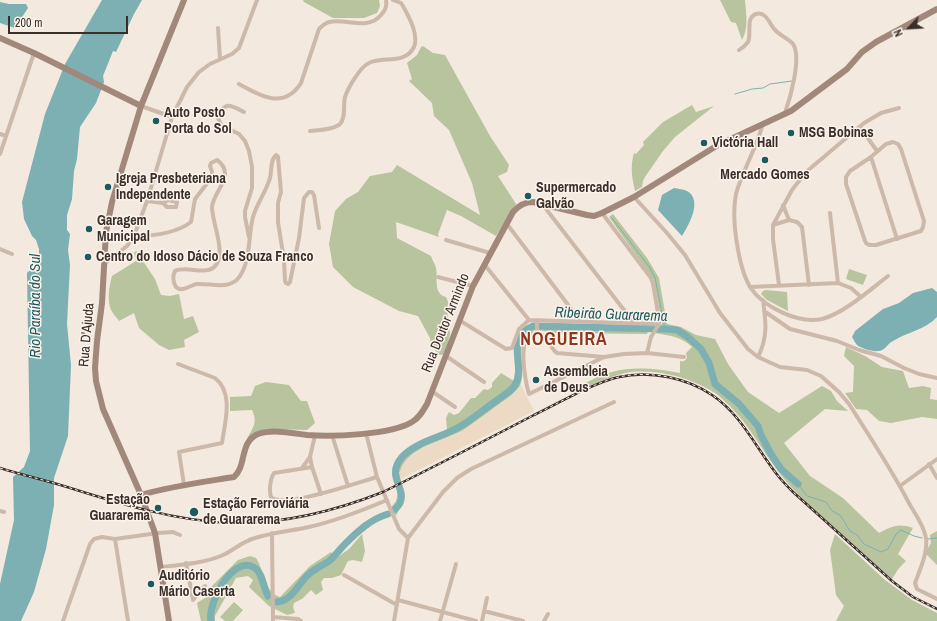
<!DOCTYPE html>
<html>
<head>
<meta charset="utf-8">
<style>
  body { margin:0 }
  #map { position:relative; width:937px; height:621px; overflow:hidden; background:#f4e9de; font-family:"Archivo Narrow",sans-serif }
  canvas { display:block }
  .north { position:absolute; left:889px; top:8px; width:40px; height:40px; -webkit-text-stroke:3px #fbf3eb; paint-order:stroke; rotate:245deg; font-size:11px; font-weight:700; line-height:16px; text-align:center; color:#3a2e29 }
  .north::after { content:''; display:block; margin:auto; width:14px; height:18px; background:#3a2e29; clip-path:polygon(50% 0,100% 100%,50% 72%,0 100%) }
  .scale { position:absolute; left:8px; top:16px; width:120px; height:18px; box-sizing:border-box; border:2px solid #3a2e29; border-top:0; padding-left:5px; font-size:12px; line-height:14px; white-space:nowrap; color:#3a2e29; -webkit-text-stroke:3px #fbf3eb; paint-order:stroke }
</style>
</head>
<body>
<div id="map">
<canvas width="937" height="621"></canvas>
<div class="north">N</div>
<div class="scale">200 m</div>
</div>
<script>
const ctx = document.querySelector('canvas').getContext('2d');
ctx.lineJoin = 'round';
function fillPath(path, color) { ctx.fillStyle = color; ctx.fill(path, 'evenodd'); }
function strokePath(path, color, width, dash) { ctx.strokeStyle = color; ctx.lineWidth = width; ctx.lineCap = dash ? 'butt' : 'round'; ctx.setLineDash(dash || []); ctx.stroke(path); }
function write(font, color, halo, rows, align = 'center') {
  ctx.font = font + ' "Archivo Narrow",sans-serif'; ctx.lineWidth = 3; ctx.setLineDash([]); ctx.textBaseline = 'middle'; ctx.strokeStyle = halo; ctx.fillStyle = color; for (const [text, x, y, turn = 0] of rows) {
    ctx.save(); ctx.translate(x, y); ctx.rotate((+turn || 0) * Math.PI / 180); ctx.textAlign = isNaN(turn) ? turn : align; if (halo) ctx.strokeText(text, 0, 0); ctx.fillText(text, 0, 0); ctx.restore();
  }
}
const green = new Path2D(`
  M303 0H379L380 6 377 13 364 18H333L304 2Z
  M720 0H745C746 13 749 28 742 40L736 23 731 22Z
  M423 46 433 53 445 55 490 136 509 165 507 172 498 176 516 204 496 236 461 216 447 210 438 234 439 237 396 222 397 238 431 256C432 260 435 264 436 268 438 278 433 294 446 297L449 304 447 310 450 334 445 354 440 355 431 346 430 338 418 316 399 311 353 287 333 267 329 244 335 211 346 199 358 192 370 176 392 172 397 165 480 215 472 183 449 130 434 116 432 103 409 81 412 79 407 63 417 55 421 47Z
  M692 105 696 112 714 106 675 137 663 151 645 177 643 181 642 187 635 191C632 178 630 166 634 153L636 154 644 145 643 142 663 122Z
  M613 214 647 258 659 278 667 324 681 327 696 335 715 339 728 364 748 392 779 413 822 386 831 391 837 401 848 411 825 409 784 443 810 476 843 498 879 533C893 526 898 523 913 528L898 554 906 561 899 568 892 579C859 550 822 520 793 489 773 468 760 443 743 421 733 409 722 397 710 390 686 376 652 368 625 373 608 377 592 385 577 392L575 388C587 383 599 375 612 372 634 366 658 369 680 373V361C683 362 685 361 687 358L686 353 692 347C680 336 670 336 655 333L662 324 654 280 609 217Z
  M136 251 141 254 143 261 155 279 161 295 170 296 179 294 184 319 193 316 199 332 184 340 185 347 169 350 159 345 139 328 134 313 119 321C117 318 113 314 111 310 107 300 109 286 112 276L136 261 134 253Z
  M849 269 867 275 863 285 846 279Z
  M765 290 787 292 788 311 767 300 761 294 762 292Z
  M535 323V330C511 339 528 368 520 386 519 389 514 392 512 395 500 404 488 412 477 421 472 424 467 429 462 431 442 442 395 450 401 481L395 484C391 449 420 441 447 430L446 418 449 412 454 415 459 413 471 398H475L484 389 488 390 492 387V383L501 373 514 381C519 360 504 329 535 323Z
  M538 323 651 326 647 334 555 333 538 330Z
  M846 347 865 356 882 367 903 371 909 388 923 386 931 388 930 399 937 400V419L922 417 891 423 879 421 867 410 856 409 845 393 853 392 854 366 844 356Z
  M266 382 289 385 301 401H307L315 423 307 430 273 429 262 430 247 439C253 427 258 423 252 410L230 411V397L251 396 255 386Z
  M402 484 404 499 396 516 392 506C398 501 398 494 396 487Z
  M937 531V565L925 553 931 543 930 535Z
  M362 534 365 551 362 562 353 560 348 561 341 575 332 578H324L321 582 323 590 316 595 311 590 302 599 294 603 293 607 295 613 287 615 269 606 249 587 253 580 248 576 236 578 215 616V621H201L197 603 208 596 211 587 238 560 250 556 256 558C265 571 263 591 280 597L310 566 331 552 335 559 349 549Z
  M835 534 885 580 912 600 937 613V621H836L844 606 836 595 830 550Z
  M234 602 243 610 233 621H225L220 617Z`);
const plaza = new Path2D(`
  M521 385 534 411 401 479 399 473 402 467 407 459 423 447 462 431 512 395Z`);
const water = new Path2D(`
  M102 0H142L134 14 116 52 113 51 103 76 104 82 96 103 80 127 77 159 74 171 72 199 67 215V230L70 234 68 250 70 265 67 324 71 365 68 436 54 478V505L46 549 34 592 21 621H0V584L14 520 13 477 24 467 30 451 27 273 39 262V249L36 240 32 236 24 219 22 202 45 114 65 64Z
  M0 2 9 4H26L28 8 15 28 0 23Z
  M674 188C678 189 683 189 687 191 703 200 689 225 682 236L658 210 662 195Z
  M932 288 937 292V317C925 330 907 332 893 341 887 344 885 351 878 351 873 352 860 348 857 345 855 343 854 340 852 337L855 331 883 309 899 303 913 293Z`);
const stream = new Path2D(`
  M735 94 752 89 763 88 770 84 792 81
  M612 218 650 268 655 278 665 329
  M798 484 807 496 826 502 832 511 840 515 850 531 857 535 864 544 881 552 888 549 896 534 901 530 914 536 922 538
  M928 539 937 538`);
const river = new Path2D(`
  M394 510C396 508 399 506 400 503 407 487 385 477 402 457 417 441 441 438 459 427 472 420 484 409 496 401 502 396 511 392 515 385 527 365 503 340 533 326L665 329 677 330 688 337 701 349 709 363 715 384 739 404 758 426 761 435 771 454 781 469 798 484
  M277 602C292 601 298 584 308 575 314 569 322 566 329 561 335 556 340 549 346 543 358 531 371 519 388 514
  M211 621C207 604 233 553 255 568 263 574 263 587 268 596`);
const street = new Path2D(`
  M218 28 220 59
  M739 50C743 48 745 46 748 42 752 33 745 18 756 14 764 11 769 21 772 26 777 35 787 37 793 44 802 57 790 99 785 113
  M239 84C260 96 284 110 301 83L319 29C322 26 325 23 329 22 346 18 368 31 381 15 385 11 387 5 386 0
  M141 106 172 117
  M244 112C231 105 224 100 218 118L221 125 239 134 245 141 249 151 252 167V188L245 211V217L249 237
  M763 123C757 148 742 171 736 194 731 218 738 266 750 287 763 307 798 324 822 319 843 314 871 289 888 276
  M860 127 877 151
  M310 131C319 130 333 130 340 124 346 118 343 105 345 97 348 88 360 67 369 63 383 56 405 65 414 47 419 35 409 17 403 6L401 3 393 0
  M0 134 6 136
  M893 142 898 144 901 149 924 221 923 227 921 231 876 245C871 245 867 246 865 241L846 184V177L850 171 871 157 886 144Z
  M0 154 34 53
  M871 157 897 239
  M634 197 667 233 685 255 720 313 748 349 758 357 771 363 780 367 807 370 821 376 839 392 849 404C870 437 892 470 910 505 916 515 924 526 926 538 928 553 920 569 915 583L917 589 937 599
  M168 200 177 202 176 207H167L163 203Z
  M147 201 163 203
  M543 205 634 323
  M783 205 789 220 797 222 802 227 809 285
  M602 213 651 278 653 284 659 319V324L651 337 647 353
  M830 213 838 283
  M507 224 581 322
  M773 225 789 220
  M134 236C153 236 175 234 191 222L195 199 212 177V172L210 166 211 163 217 160C237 174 213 192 212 207 212 223 226 251 216 265 207 277 187 265 175 271 172 277 173 291 183 289 188 288 192 285 197 284 212 283 230 291 240 276 251 259 248 236 253 217 257 203 266 192 270 178 272 171 270 160 276 155L278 157 281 192 278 203V222L284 260 285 281 286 283 288 284 290 282 299 238 304 198 309 192H312L314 195 319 228
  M446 240 490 253
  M0 249 12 254
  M104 264 127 246 134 236 147 201 172 117 187 87 199 72 210 64 232 54 239 48 257 0
  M484 264 529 320
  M438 277 473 286
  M779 285 773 239V225L792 190 806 172 864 123 881 113 899 108
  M750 287 838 283 851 288 860 296
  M764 311 790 329 837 341 859 350 881 356 904 368 919 374 937 378
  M459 320 506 349 512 348 519 329 529 320 659 324
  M537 333V321
  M446 356 484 382
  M604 357 557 353C549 348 551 338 541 334 514 325 525 381 529 394L604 357 624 354 647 353 684 357
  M758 357C768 337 766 322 763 300
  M178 364 215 378C234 393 225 422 222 443L179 452 184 485
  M433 392 455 407
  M366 433 377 477 399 529 408 538
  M332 435 348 486
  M310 457 312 467 321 494
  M929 464 937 478
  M312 467 274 473C270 479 269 490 271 497 284 509 359 482 377 477
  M302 468 310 457 315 435
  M900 486 937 459
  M0 511 4 512
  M272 533 273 621
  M115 539 128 621
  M186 563 193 600 205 586
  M160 567C179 565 206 563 223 555 234 550 243 541 255 538 273 532 291 531 309 527 336 521 361 511 387 500
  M344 575 397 605
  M398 600 476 621
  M484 611 523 621
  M273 617 298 619 301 621
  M63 621 90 544 94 539 102 537 115 539 158 533 173 532 180 535
  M394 621 408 538 443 492 457 478 471 469 614 402
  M440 621 456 564
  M482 621 487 598
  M544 621 548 614`);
const secondary = new Path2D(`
  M0 38 34 53 141 106
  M141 495C171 486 203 482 234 477 247 466 239 442 258 434 272 429 292 433 307 435 331 437 391 435 412 422 419 418 423 411 427 404L473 286 513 212C519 205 525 202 533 202L587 215 594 216 602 213 634 197 718 145 791 111 847 69 862 52 876 42 937 9
  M169 621 155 533 141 495 103 409 96 381 95 368 97 341 102 303 106 232 112 202 141 106 184 0`);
const rail = new Path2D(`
  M0 468C22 475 45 480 67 487 121 504 175 521 232 523 284 524 335 511 383 492 434 467 484 441 534 415 559 403 593 383 619 377 650 370 687 378 712 395 742 415 757 450 779 477 783 482 788 487 793 492L892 581 913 597 937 609`);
const markers = [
  [156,121,4,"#1d5a5d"],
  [791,133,4,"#1d5a5d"],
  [704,143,4,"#1d5a5d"],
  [765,160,4,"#1d5a5d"],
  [108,187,4,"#1d5a5d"],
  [528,196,4,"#1d5a5d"],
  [89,229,4,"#1d5a5d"],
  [88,257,4,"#1d5a5d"],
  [536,380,4,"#1d5a5d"],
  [158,508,4,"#1d5a5d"],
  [194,512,5,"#1d5a5d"],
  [151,584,4,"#1d5a5d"]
];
const poiNames = [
  ["Auto Posto",164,113],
  ["Porta do Sol",164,129],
  ["MSG Bobinas",799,133],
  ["Victória Hall",712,143],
  ["Mercado Gomes",765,175,"center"],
  ["Igreja Presbeteriana",116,179],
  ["Independente",116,195],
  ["Supermercado",536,188],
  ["Galvão",536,204],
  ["Garagem",97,221],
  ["Municipal",97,237],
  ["Centro do Idoso Dácio de Souza Franco",96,257],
  ["Assembleia",544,372],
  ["de Deus",544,388],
  ["Estação",150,500,"right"],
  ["Guararema",150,516,"right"],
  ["Estação Ferroviária",203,504],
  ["de Guararema",203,520],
  ["Auditório",159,576],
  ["Mário Caserta",159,592]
];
const streetNames = [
  ["Rua Doutor Armindo",446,323,-68],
  ["Rua D'Ajuda",87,335,-85]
];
const waterNames = [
  ["Rio Paraíba do Sul",36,306,-90],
  ["Ribeirão Guararema",611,315,2]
];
const districtNames = [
  ["NOGUEIRA",564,340]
];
fillPath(green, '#b7c49e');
fillPath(plaza, '#ecdac5');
fillPath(water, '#7cb0b2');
strokePath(stream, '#7cb0b2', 1);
strokePath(river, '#7cb0b2', 7);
strokePath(street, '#cdb9aa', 4);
strokePath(secondary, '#a1887b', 6);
strokePath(rail, '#3a2e29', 2.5);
strokePath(rail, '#fbf3eb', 1, [3]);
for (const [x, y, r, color] of markers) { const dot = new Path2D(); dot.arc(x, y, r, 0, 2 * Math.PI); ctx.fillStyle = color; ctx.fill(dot); strokePath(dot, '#fbf3eb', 1.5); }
write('bold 14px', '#3a2e29', '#fbf3eb', poiNames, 'left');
write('14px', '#3a2e29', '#fbf3eb', streetNames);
write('italic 15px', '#1d5a5d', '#fbf3eb', waterNames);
ctx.letterSpacing = '1px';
write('bold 18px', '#8c381f', '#fbf3eb', districtNames);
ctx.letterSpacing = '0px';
</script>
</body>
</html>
